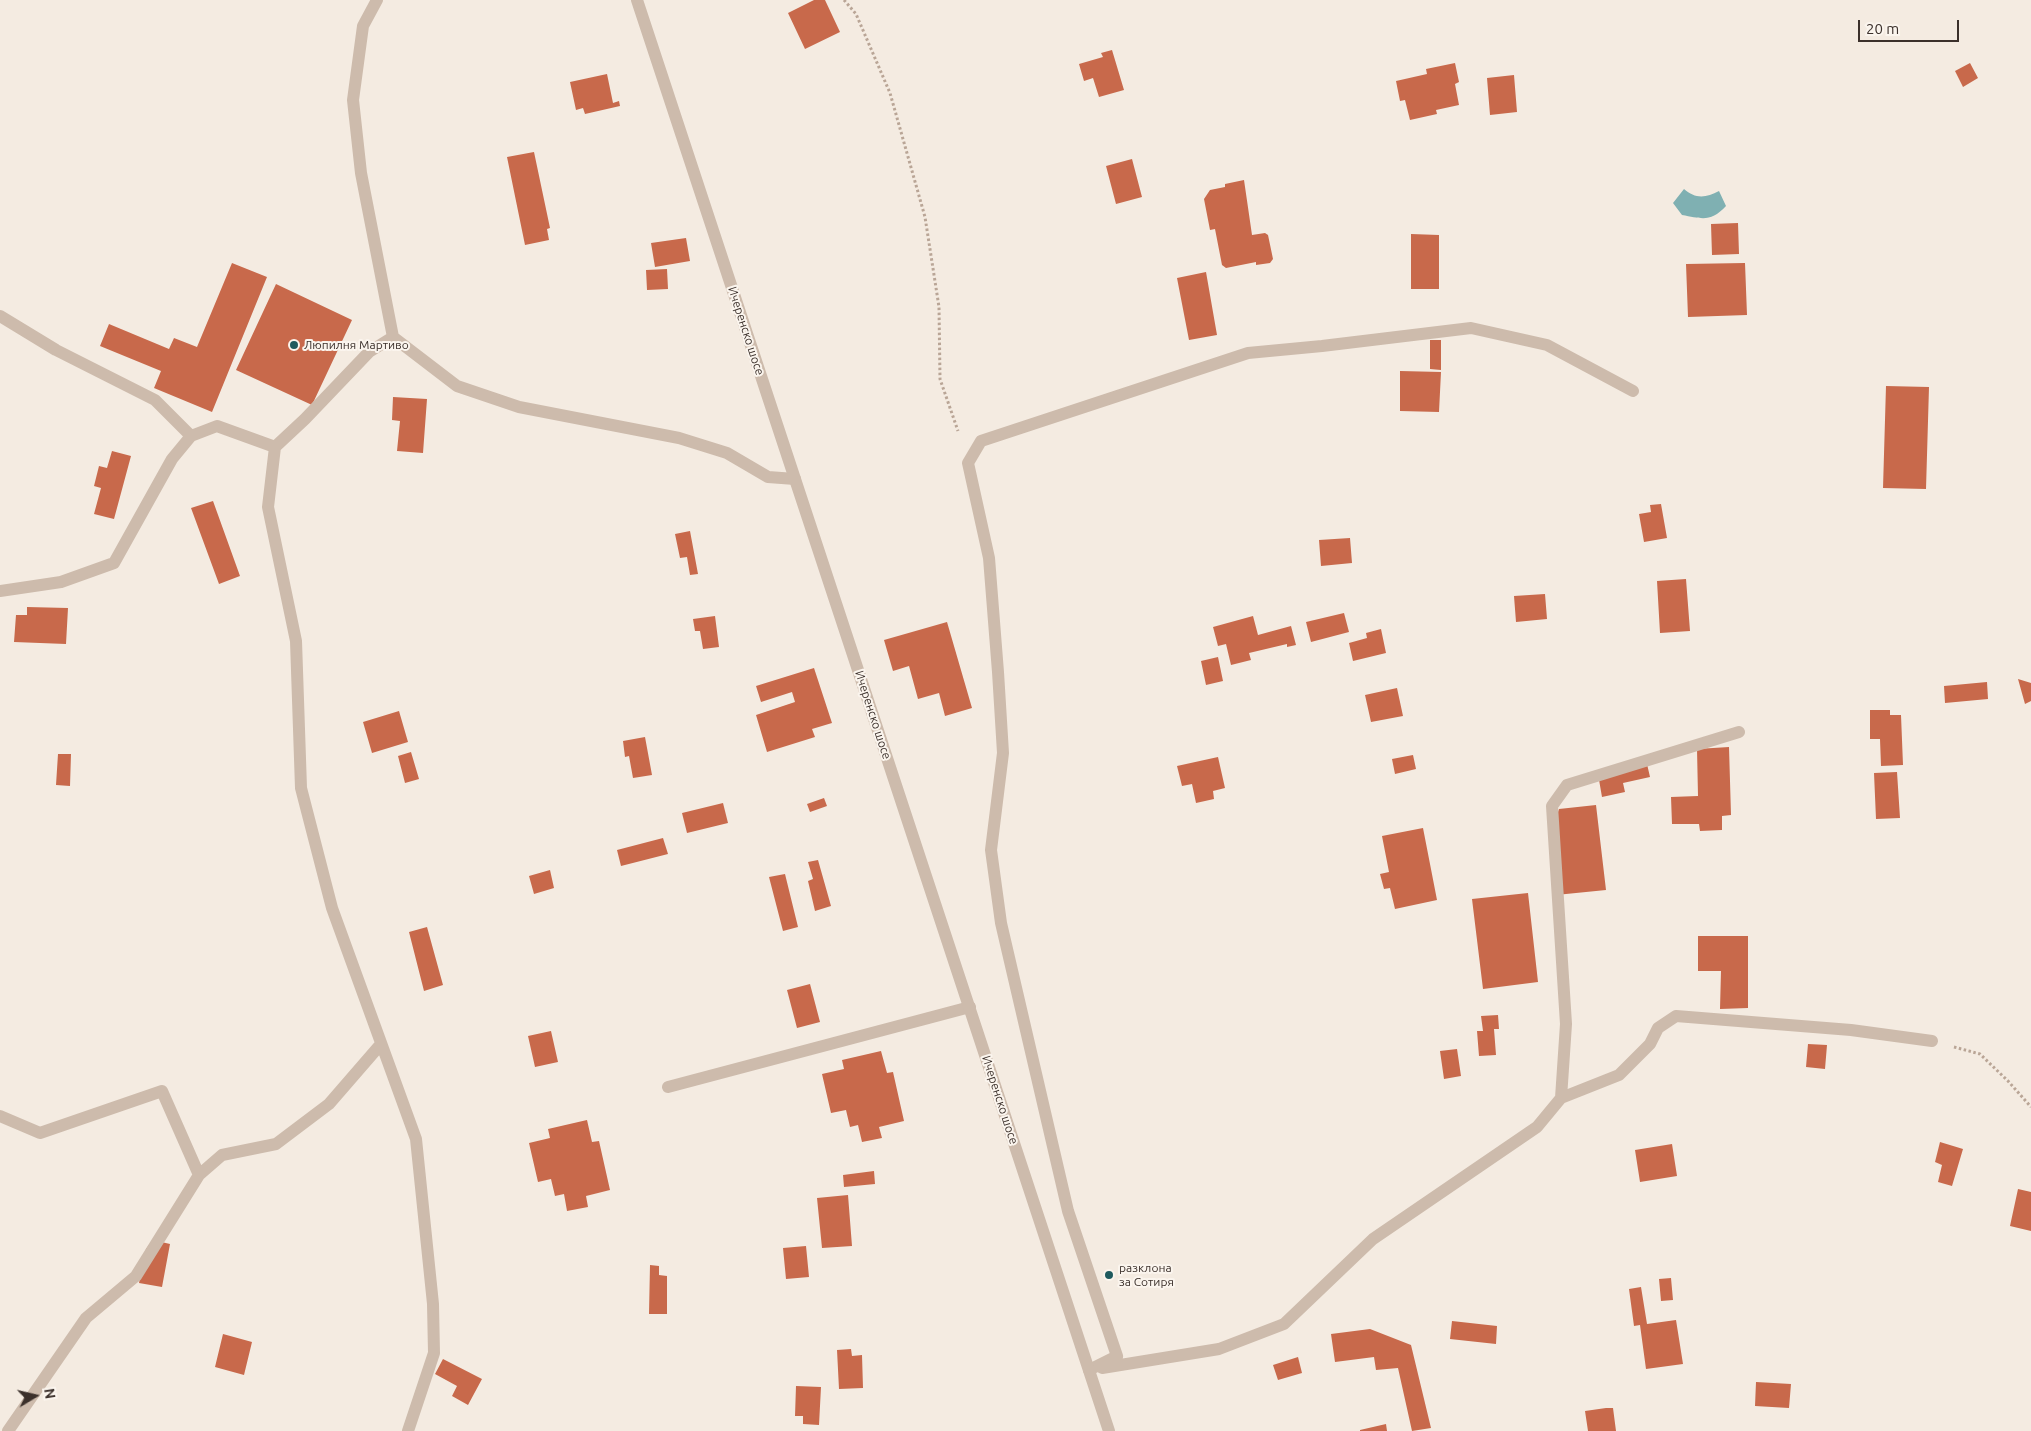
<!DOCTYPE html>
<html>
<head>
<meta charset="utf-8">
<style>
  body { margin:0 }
  #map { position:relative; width:2031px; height:1431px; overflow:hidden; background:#f4ebe1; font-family:Ubuntu,sans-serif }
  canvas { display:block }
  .north { position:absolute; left:10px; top:1371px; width:50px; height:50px; -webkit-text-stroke:4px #fbf5ee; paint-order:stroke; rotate:81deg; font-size:14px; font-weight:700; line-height:20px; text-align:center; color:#3b302b }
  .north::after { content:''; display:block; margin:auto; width:18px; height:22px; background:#3b302b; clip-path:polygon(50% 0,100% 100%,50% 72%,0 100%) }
  .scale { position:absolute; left:1858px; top:20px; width:101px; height:22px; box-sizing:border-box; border:2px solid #3b302b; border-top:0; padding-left:6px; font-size:15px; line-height:18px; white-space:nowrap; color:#3b302b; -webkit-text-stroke:4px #fbf5ee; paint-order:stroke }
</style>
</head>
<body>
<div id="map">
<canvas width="2031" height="1431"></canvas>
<div class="north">N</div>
<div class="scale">20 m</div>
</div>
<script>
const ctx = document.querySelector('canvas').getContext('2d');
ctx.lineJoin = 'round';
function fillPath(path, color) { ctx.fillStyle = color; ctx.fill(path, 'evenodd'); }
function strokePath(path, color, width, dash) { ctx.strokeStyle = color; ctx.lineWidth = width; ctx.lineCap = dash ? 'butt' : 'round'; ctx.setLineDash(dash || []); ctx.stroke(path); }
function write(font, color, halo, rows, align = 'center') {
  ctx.font = font + ' Ubuntu,sans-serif'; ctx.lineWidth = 4; ctx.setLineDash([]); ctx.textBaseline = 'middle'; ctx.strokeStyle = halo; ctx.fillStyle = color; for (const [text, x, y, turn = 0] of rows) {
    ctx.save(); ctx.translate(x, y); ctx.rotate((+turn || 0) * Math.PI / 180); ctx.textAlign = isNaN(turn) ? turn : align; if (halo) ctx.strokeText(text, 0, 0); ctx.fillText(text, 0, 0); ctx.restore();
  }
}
const water = new Path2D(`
  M1684 189C1695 199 1706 198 1719 191L1726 206C1711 222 1703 219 1682 215L1673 203Z`);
const building = new Path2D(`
  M814 0H825L840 32 805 49 788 13Z
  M1112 50 1124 90 1099 97 1093 78 1084 81 1079 64 1103 57 1101 53Z
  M1455 63 1459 82 1455 84 1459 105 1436 110 1437 114 1410 120 1405 100 1400 101 1396 81 1427 74 1426 69Z
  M1970 63 1978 78 1963 87 1955 71Z
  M607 74 613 103 619 101 620 106 585 114 583 108 576 110 570 82Z
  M1514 75 1517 112 1490 115 1487 78Z
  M534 152 550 228 547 229 549 240 525 245 507 157Z
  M1132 159 1142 197 1116 204 1106 166Z
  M1244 180 1252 235 1265 233 1268 235 1273 259 1270 263 1256 265V262L1226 268 1222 265 1215 229 1210 230 1204 199 1210 190 1225 187V184Z
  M1738 223 1739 254 1712 255 1711 224Z
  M1411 234 1439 235V289H1411Z
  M686 238 690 261 655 267 651 243Z
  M232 263 267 277 212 412 154 388 161 371 100 346 109 324 169 349 174 338 197 347Z
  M1745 263 1747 315 1688 317 1686 264Z
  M667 269 668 289 647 290 646 270Z
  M1206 272 1217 335 1189 340 1177 278Z
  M276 284 352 320 312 405 236 370Z
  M1430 340H1441V370L1430 369Z
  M1400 371 1441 372 1439 412 1400 411Z
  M1886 386 1929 387 1926 489 1883 488Z
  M393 397 427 399 423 453 397 451 400 421 392 420Z
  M112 451 131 456 114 519 94 514 101 488 94 486 99 466 107 468Z
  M213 501 240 576 219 584 191 508Z
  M1661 504 1667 538 1644 542 1639 514 1651 512 1650 505Z
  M690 531 698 574 690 575 687 557 680 558 675 534Z
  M1350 538 1352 563 1321 566 1319 540Z
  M1686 579 1690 631 1660 633 1657 581Z
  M1545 594 1547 619 1516 622 1514 596Z
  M27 607 68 608 66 644 14 642 16 615H27Z
  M1344 613 1349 632 1311 642 1306 622Z
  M715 616 719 647 703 649 700 631H695L693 619Z
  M1253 616 1258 635 1291 626 1296 645 1287 647V644L1249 653 1251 660 1231 665 1226 644 1218 646 1213 627Z
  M947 622 972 708 945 716 939 693 918 699 909 666 893 671 884 640Z
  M1381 629 1386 653 1353 661 1349 643 1367 638 1366 633Z
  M1218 657 1223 681 1206 685 1201 661Z
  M814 668 832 723 812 729 815 737 767 752 756 715 795 702 792 692 761 702 756 686Z
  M2018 679 2031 683V701L2025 704Z
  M1987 682 1988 699 1945 703 1944 686Z
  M1397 688 1403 716 1371 722 1365 695Z
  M1870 710H1890V715H1901L1903 765 1881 766 1880 739H1870Z
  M399 711 408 742 372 753 363 722Z
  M645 737 652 775 633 778 629 756 625 757 623 741Z
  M1729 747 1731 815 1722 816V830L1700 831 1699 824H1672L1671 797 1698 796 1697 749Z
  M411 752 419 779 405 783 398 756Z
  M58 754H71L70 786 56 785Z
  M1413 755 1416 769 1395 774 1392 759Z
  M1218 757 1225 788 1213 791 1214 799 1196 803 1192 784 1182 786 1177 766Z
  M1647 764 1650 777 1623 783 1625 792 1602 797 1598 774Z
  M1897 772 1900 818 1876 819 1874 773Z
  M824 798 827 806 810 812 807 804Z
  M723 803 728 823 687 833 682 813Z
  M1596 805 1606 890 1556 895 1551 833 1559 809Z
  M1423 828 1437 900 1395 909 1390 888 1384 889 1380 874 1389 872 1382 836Z
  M663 838 668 854 621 866 617 850Z
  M818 860 831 906 815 911 808 881 813 879 808 862Z
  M550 870 554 888 534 894 529 876Z
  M785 874 798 927 783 931 769 877Z
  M1528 893 1538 982 1483 989 1472 899Z
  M427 927 443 985 424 991 409 932Z
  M1698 936H1748V1008L1720 1009 1721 971H1698Z
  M810 984 820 1022 797 1028 787 990Z
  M1498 1015 1499 1029H1494L1496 1055 1479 1056 1477 1031H1483L1481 1016Z
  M551 1031 558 1062 535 1067 528 1036Z
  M1808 1044 1827 1045 1825 1069 1806 1067Z
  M1457 1049 1461 1076 1444 1079 1440 1051Z
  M881 1051 887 1073 893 1072 904 1121 879 1127 882 1138 862 1142 858 1125 850 1127 846 1110 831 1113 822 1074 844 1069 842 1060Z
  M587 1120 592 1142 599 1141 610 1190 586 1196 588 1207 567 1211 564 1194 555 1196 551 1179 538 1182 529 1143 550 1138 548 1129Z
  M1940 1142 1963 1149 1952 1186 1938 1182 1942 1165 1935 1162Z
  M1672 1144 1677 1176 1640 1182 1635 1150Z
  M874 1171 875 1184 844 1187 843 1175Z
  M2018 1189 2031 1192V1231L2010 1226Z
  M848 1195 852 1246 822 1248 817 1198Z
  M153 1240 170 1244 162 1287 139 1283 146 1249Z
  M806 1246 809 1277 786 1279 783 1248Z
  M650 1265 659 1266V1275L667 1276V1314H649Z
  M1671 1278 1673 1300 1661 1301 1659 1279Z
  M1641 1287 1647 1324 1676 1320 1683 1364 1646 1369 1640 1325 1634 1326 1629 1289Z
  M1452 1321 1497 1326 1496 1344 1450 1339Z
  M1370 1329 1411 1345 1431 1428 1412 1431 1398 1368 1376 1370 1374 1357 1335 1362 1331 1334Z
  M223 1334 252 1342 244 1375 215 1367Z
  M851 1349 852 1356 862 1355 863 1388 839 1389 837 1350Z
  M1298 1357 1302 1373 1278 1380 1273 1365Z
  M443 1359 482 1379 468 1405 452 1396 457 1386 435 1374Z
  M1756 1382 1791 1384 1789 1408 1755 1406Z
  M796 1386 821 1387 819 1425 803 1424V1416H795Z
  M1606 1408H1613L1616 1431H1588L1585 1411Z
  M1386 1424 1387 1431H1360V1430Z`);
const path = new Path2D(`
  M844 0 856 14 890 93 925 217 939 307 940 379 958 431
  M1954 1047 1980 1054 2008 1081 2031 1107`);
const minor = new Path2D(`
  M377 0 363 26 353 100 361 173 393 337 457 386 519 407 679 438 727 453 768 477 795 479
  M0 316 56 350 155 400 191 436
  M393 337 369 352 305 419 275 447 268 507 296 641 301 788 332 908 416 1139 433 1304 434 1353 408 1431
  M0 591 61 582 114 563 172 459 191 436 217 426 275 447
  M668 1087 970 1007
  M1561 1098 1619 1075 1650 1044 1658 1028 1676 1016 1851 1030 1932 1041
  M0 1116 40 1133 162 1091 199 1175
  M1102 1368 1219 1349 1284 1324 1373 1239 1537 1127 1561 1098 1566 1024 1552 806 1567 785 1739 732
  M1089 1370 1117 1356 1068 1211 1001 923 991 850 1003 753 998 672 989 558 968 463 981 441 1248 353 1322 346 1471 328 1547 345 1633 391
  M8 1431 86 1318 136 1276 199 1175 222 1155 276 1144 329 1104 381 1044`);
const tertiary = new Path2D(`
  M637 0 1109 1431`);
const markers = [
  [294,345,5,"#1f5a5e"],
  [1109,1275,5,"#1f5a5e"]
];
const streetNames = [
  ["Ичеренско шосе",746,331,72],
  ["Ичеренско шосе",873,715,72],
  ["Ичеренско шосе",1000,1100,72]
];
const poiNames = [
  ["Люпилня Мартиво",304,345],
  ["разклона",1119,1268],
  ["за Сотиря",1119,1282]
];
fillPath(water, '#7fb0b2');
fillPath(building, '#c8694b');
strokePath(path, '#b9a596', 3, [2.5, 2.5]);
strokePath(minor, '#cdbbac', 12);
strokePath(tertiary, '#cdbbac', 12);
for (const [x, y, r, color] of markers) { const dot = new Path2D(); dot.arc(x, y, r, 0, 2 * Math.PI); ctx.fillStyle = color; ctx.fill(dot); strokePath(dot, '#fbf5ee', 2); }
write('12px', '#3b302b', '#fbf5ee', streetNames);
write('12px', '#3b302b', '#fbf5ee', poiNames, 'left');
</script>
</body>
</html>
